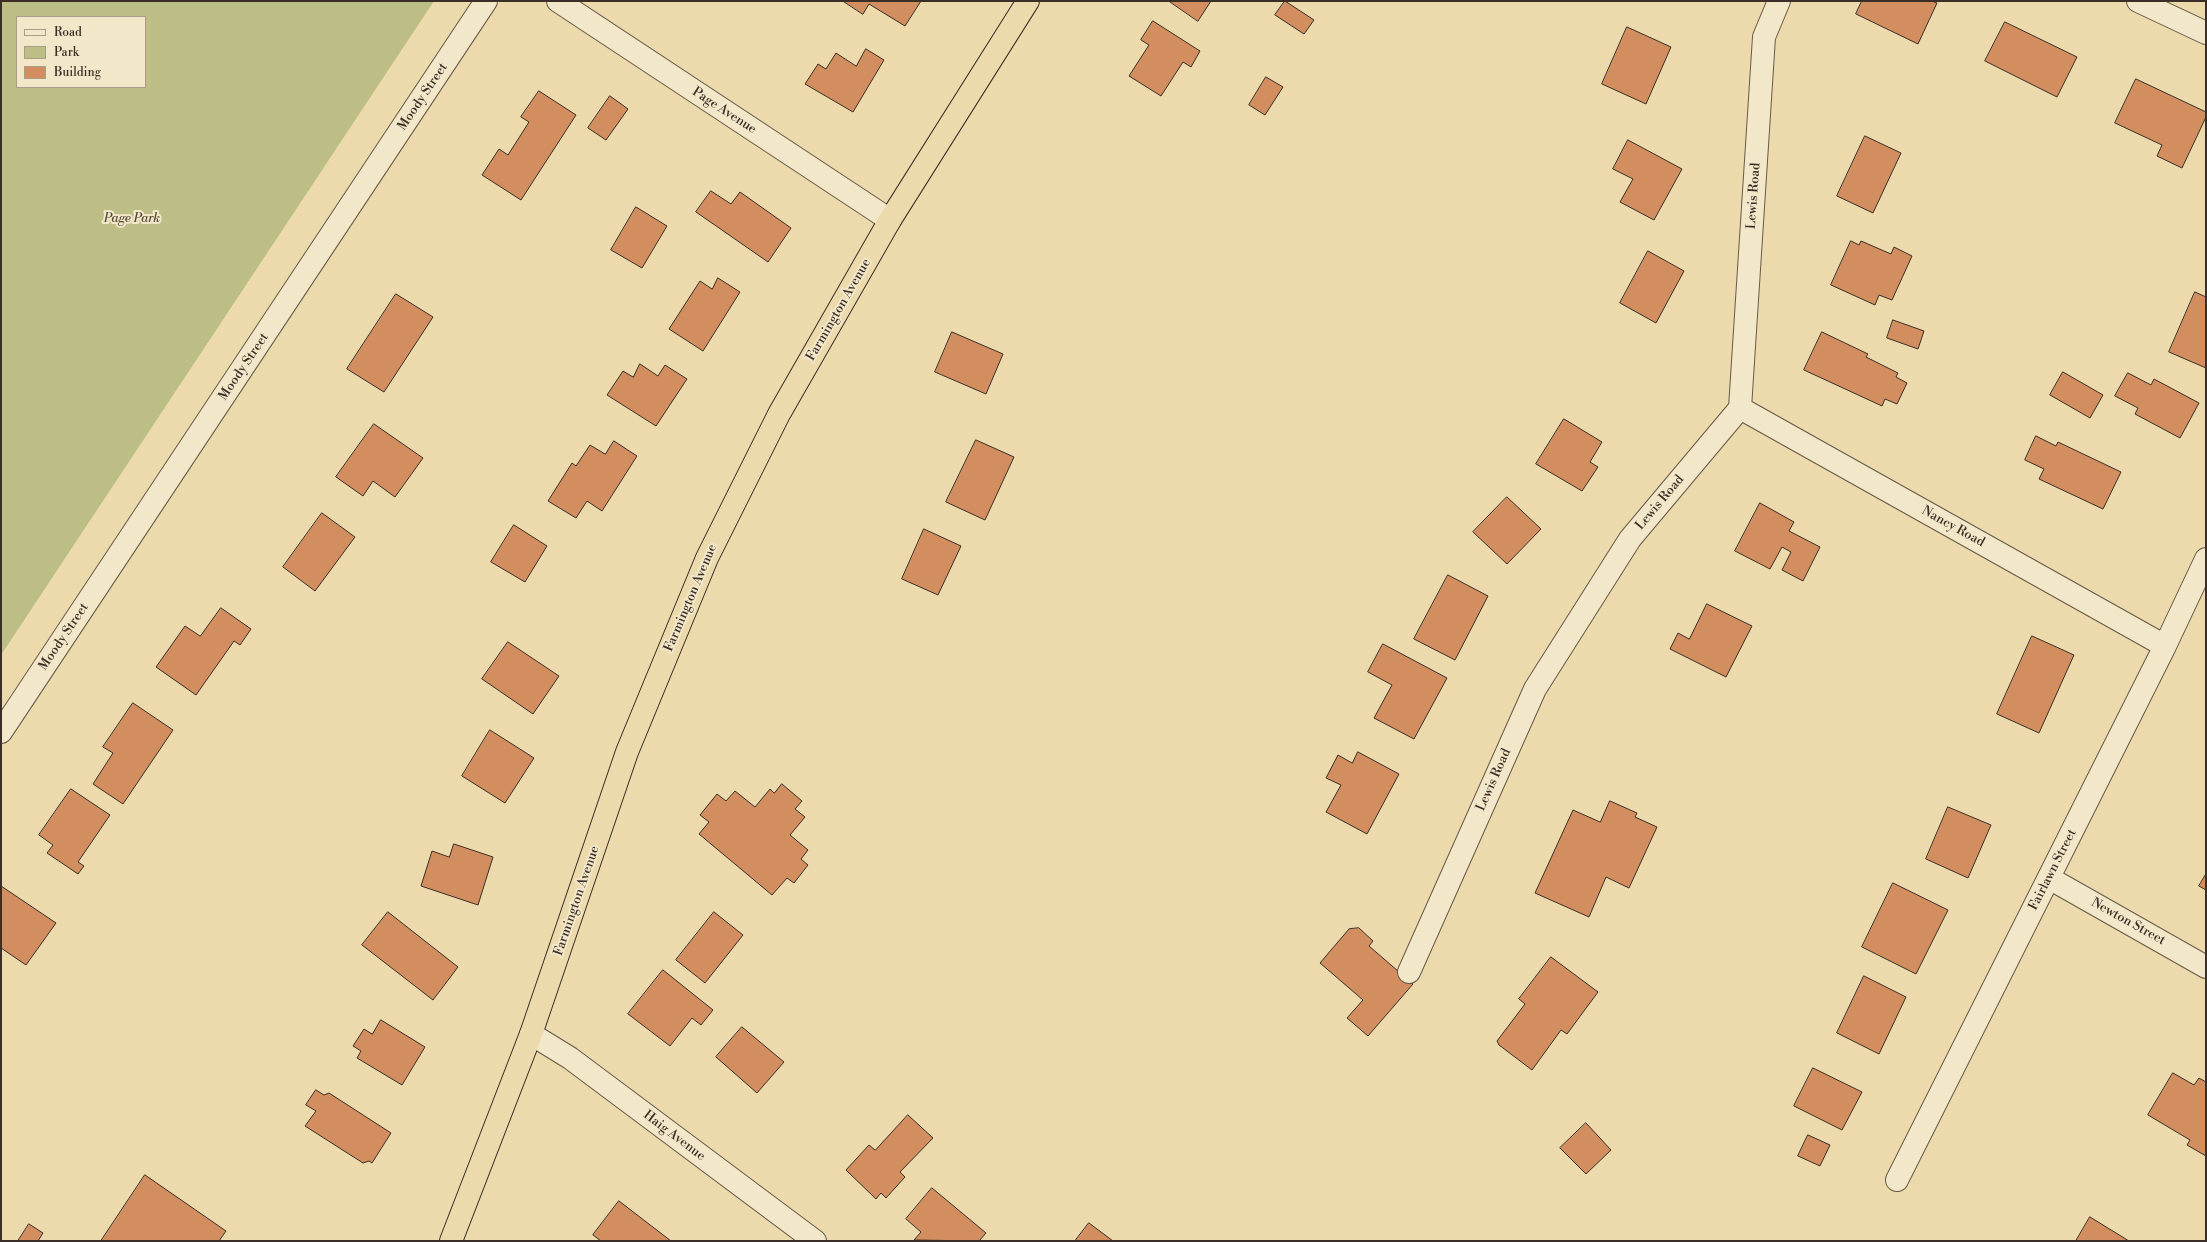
<!DOCTYPE html>
<html>
<head>
<meta charset="utf-8">
<style>
  body { margin:0 }
  #map { position:relative; width:2207px; height:1242px; overflow:hidden; background:#ecdaac; font-family:"Libre Bodoni",serif }
  canvas { display:block }
  .frame { position:absolute; inset:0; border:2px solid #3a2e26; pointer-events:none }
  .legend { position:absolute; left:16px; top:16px; width:130px; height:72px; box-sizing:border-box; background:#f3e7c9; border:1px solid #a99d88; margin:0; padding:5px 7px; list-style:none; font-size:12px; color:#3a2e26 }
  .legend li { display:flex; align-items:center; gap:8px; height:20px }
  .legend b { width:20px; border:1px solid #a99d88 }
</style>
</head>
<body>
<div id="map">
<canvas width="2207" height="1242"></canvas>
<div class="frame"></div>
<ul class="legend">
<li><b style="height:5px;background:#f3e7c9"></b>Road</li>
<li><b style="height:11px;background:#bdbe86"></b>Park</li>
<li><b style="height:11px;background:#d28e5f"></b>Building</li>
</ul>
</div>
<script>
const ctx = document.querySelector('canvas').getContext('2d');
ctx.lineJoin = 'round';
function fillPath(path, color) { ctx.fillStyle = color; ctx.fill(path, 'evenodd'); }
function strokePath(path, color, width, dash) { ctx.strokeStyle = color; ctx.lineWidth = width; ctx.lineCap = dash ? 'butt' : 'round'; ctx.setLineDash(dash || []); ctx.stroke(path); }
function write(font, color, halo, rows, align = 'center') {
  ctx.font = font + ' "Libre Bodoni",serif'; ctx.lineWidth = 4; ctx.setLineDash([]); ctx.textBaseline = 'middle'; ctx.strokeStyle = halo; ctx.fillStyle = color; for (const [text, x, y, turn = 0] of rows) {
    ctx.save(); ctx.translate(x, y); ctx.rotate((+turn || 0) * Math.PI / 180); ctx.textAlign = isNaN(turn) ? turn : align; if (halo) ctx.strokeText(text, 0, 0); ctx.fillText(text, 0, 0); ctx.restore();
  }
}
const green = new Path2D(`
  M1 1H434L1 655ZM17 17H145V87H17Z`);
const building = new Path2D(`
  M843 1H921L905 26 869 4 863 14Z
  M1169 1H1211L1198 21Z
  M1285 1 1314 20 1304 34 1275 15Z
  M1862 1H1932L1937 3 1918 44 1856 14Z
  M1153 21 1200 51 1191 67 1183 62 1161 96 1129 76 1149 45 1141 40Z
  M2005 22 2077 57 2057 97 1985 61Z
  M1627 27 1671 47 1646 104 1602 84Z
  M866 49 884 60 853 112 805 84 818 64 826 69 836 53 856 66Z
  M1266 77 1283 87 1265 115 1249 105Z
  M2136 79 2206 112V117L2182 168 2157 156 2162 145 2115 123Z
  M539 91 576 115 521 200 482 175 499 149 508 155 529 122 521 117Z
  M610 96 628 109 606 140 588 128Z
  M1865 136 1901 153 1873 213 1837 196Z
  M1628 140 1682 169 1654 220 1620 202 1633 179 1613 169Z
  M711 191 731 204 740 192 791 228 768 262 696 212Z
  M636 207 667 226 642 268 611 250Z
  M1851 241 1859 245 1861 241 1891 254 1894 247 1912 256 1892 300 1879 295 1875 305 1831 285Z
  M1648 251 1684 271 1656 323 1620 303Z
  M718 278 740 292 703 351 669 329 700 281 712 289Z
  M2195 292 2206 297V368L2169 352Z
  M396 294 433 317 384 392 347 369Z
  M1893 320 1924 331 1918 349 1887 338Z
  M952 332 1003 354 986 394 935 372Z
  M1822 332 1868 354 1866 357 1898 373 1896 377 1907 383 1897 404 1885 399 1882 406 1804 370Z
  M640 364 658 376 665 365 687 379 656 426 607 395 623 371 633 377Z
  M2063 372 2103 395 2090 418 2050 395Z
  M2128 373 2151 385 2154 379 2199 403 2180 438 2135 414 2138 408 2115 396Z
  M1564 419 1602 442 1590 462 1598 467 1582 491 1536 464Z
  M374 424 423 458 395 497 373 481 363 496 336 477Z
  M2036 436 2056 446 2058 442 2121 472 2103 509 2039 479 2044 469 2025 460Z
  M976 440 1014 457 985 520 946 502Z
  M614 441 637 456 602 511 587 501 576 518 548 501 572 463 576 466 590 445 605 454Z
  M1507 497 1541 529 1507 564 1473 532Z
  M1760 503 1794 522 1789 531 1820 547 1803 581 1782 570 1791 552 1782 547 1770 569 1735 551Z
  M322 513 355 537 315 591 283 567Z
  M514 525 547 546 525 582 491 562Z
  M924 529 961 546 938 595 902 579Z
  M1448 575 1488 596 1455 660 1414 639Z
  M1707 604 1752 626 1726 677 1670 649 1678 633 1689 639Z
  M221 608 251 629 240 645 234 641 196 695 156 667 185 626 200 636Z
  M2032 636 2074 655 2039 733 1997 714Z
  M508 642 559 676 533 714 482 679Z
  M1383 644 1447 678 1414 739 1374 718 1392 685 1368 672Z
  M133 703 173 730 123 804 93 784 113 753 103 747Z
  M490 730 534 758 505 803 462 776Z
  M1358 752 1399 774 1367 834 1326 812 1341 785 1326 778 1338 755 1352 763Z
  M782 784 802 801 795 809 805 817 790 835 808 850 801 859 808 865 794 883 787 878 772 895 699 834 709 822 700 815 717 794 726 801 735 791 755 807 770 789 774 793Z
  M71 789 110 815 78 862 84 866 78 874 47 853 53 845 39 835Z
  M1610 801 1637 813 1635 817 1657 827 1629 888 1606 877 1589 917 1535 893 1573 810 1600 822Z
  M1948 807 1991 825 1968 878 1926 859Z
  M454 844 493 857 478 905 421 886 432 851 449 857Z
  M2206 874V890L2199 886Z
  M1893 883 1948 910 1916 974 1862 947Z
  M1 886 56 923 26 965 1 948Z
  M388 912 458 967 433 1000 362 945Z
  M714 912 743 935 705 983 676 960Z
  M1359 928 1373 941 1369 946 1413 984 1368 1036 1347 1018 1363 1000 1320 963 1349 929Z
  M1551 957 1598 992 1567 1034 1561 1030 1532 1070 1499 1045 1497 1041 1525 1004 1519 999Z
  M663 970 713 1010 701 1025 692 1018 670 1046 628 1014Z
  M1864 976 1906 997 1879 1054 1837 1033Z
  M381 1020 425 1047 402 1085 357 1058 361 1051 353 1046 364 1029 372 1034Z
  M742 1027 784 1062 757 1093 716 1057Z
  M1813 1068 1862 1092 1842 1130 1794 1106Z
  M2173 1073 2194 1085 2199 1078 2206 1082V1156L2187 1145 2190 1140 2148 1115Z
  M316 1090 324 1095 329 1093 391 1133 372 1163 369 1161 363 1163 305 1126 316 1111 306 1105Z
  M908 1115 933 1138 900 1172 905 1177 886 1198 881 1193 876 1199 846 1170 869 1145 875 1150Z
  M1586 1123 1611 1150 1586 1174 1560 1148Z
  M1808 1135 1830 1145 1820 1166 1798 1156Z
  M145 1175 226 1231 219 1241H101Z
  M932 1188 986 1233 979 1241 914 1240 921 1232 906 1219Z
  M619 1201 671 1241H601L593 1235Z
  M2090 1217 2129 1241H2076Z
  M1089 1223 1113 1241H1075Z
  M29 1224 43 1233 38 1241H18Z`);
const minor = new Path2D(`
  M558 1 890 220
  M2138 1 2206 33
  M1740 408 2165 646
  M1 732 486 1
  M2049 878 2206 967
  M1409 972 1535 689 1630 539 1740 408 1764 37 1779 1
  M531 1034 570 1058 815 1241
  M1897 1180 2165 646 2206 559`);
const trunk = new Path2D(`
  M451 1241 531 1034 627 752 707 558 779 414 890 220 1028 1`);
const streetNames = [
  ["Moody Street",423,97,-56],
  ["Page Avenue",724,111,33],
  ["Lewis Road",1754,196,-86],
  ["Farmington Avenue",839,310,-60],
  ["Moody Street",244,367,-56],
  ["Lewis Road",1660,503,-50],
  ["Nancy Road",1953,527,29],
  ["Farmington Avenue",691,598,-67],
  ["Moody Street",64,637,-56],
  ["Lewis Road",1494,780,-66],
  ["Fairlawn Street",2053,870,-63],
  ["Farmington Avenue",577,901,-71],
  ["Newton Street",2128,922,29],
  ["Haig Avenue",674,1136,37]
];
const parkNames = [
  ["Page Park",132,219]
];
fillPath(green, '#bdbe86');
fillPath(building, '#d28e5f');
strokePath(building, '#3a2e26', 1);
strokePath(minor, '#665948', 24);
strokePath(trunk, '#3a2e26', 24);
strokePath(minor, '#f3e7c9', 22);
strokePath(trunk, '#ecdaac', 22);
write('13px', '#3a2e26', '#f3e7c9', streetNames);
write('italic 13px', '#544b39', '#f3e7c9', parkNames);
</script>
</body>
</html>
